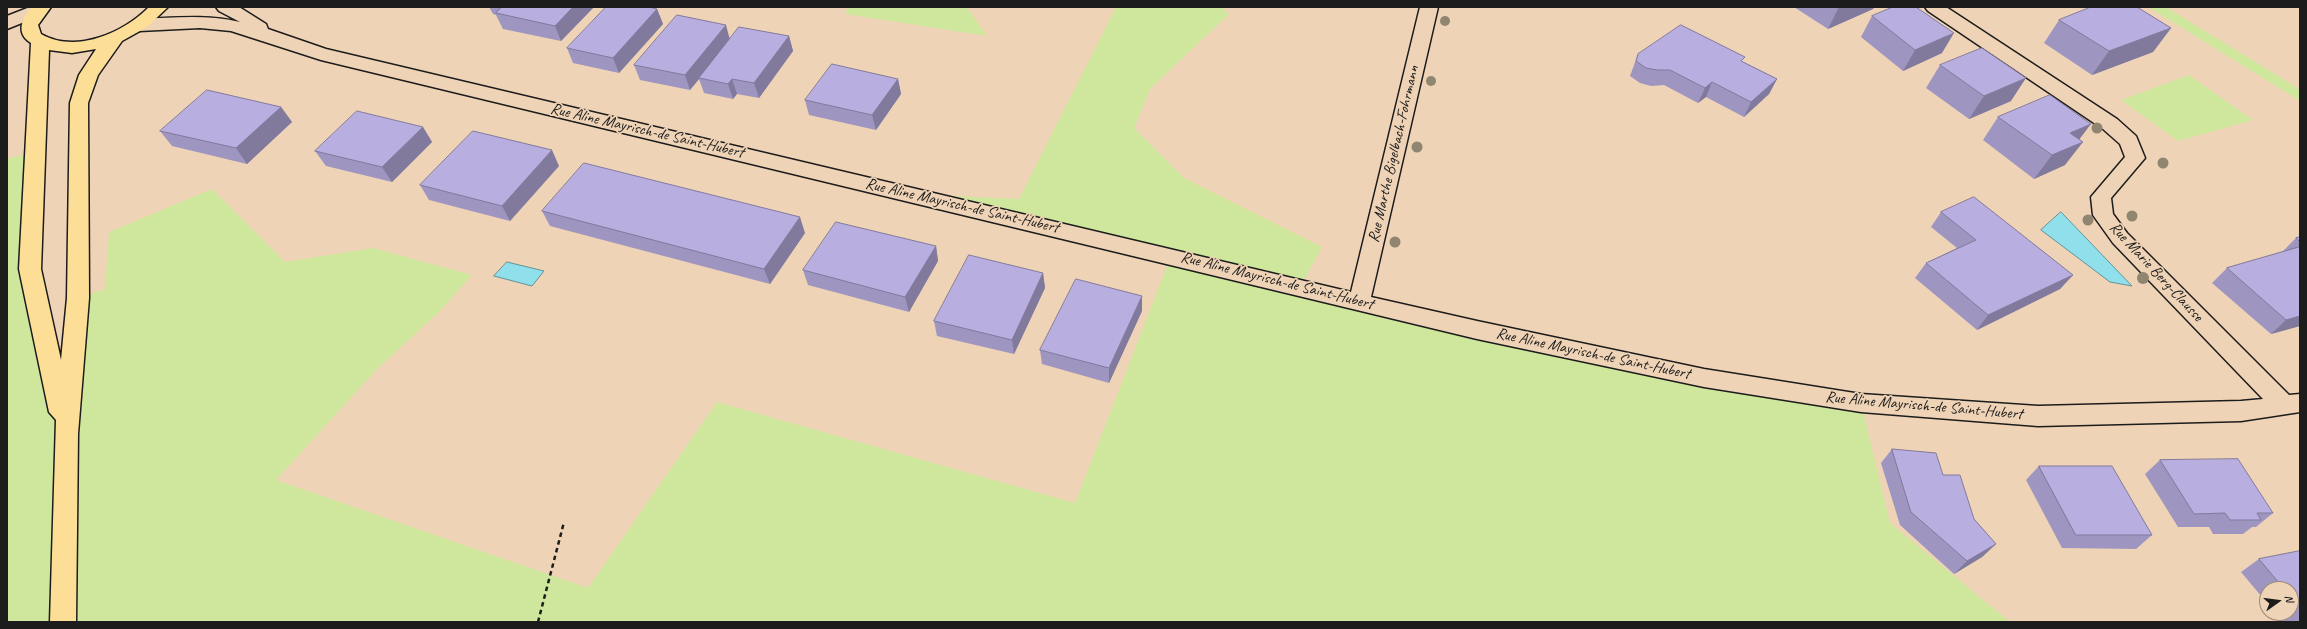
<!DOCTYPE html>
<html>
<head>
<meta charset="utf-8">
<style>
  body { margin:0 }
  #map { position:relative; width:2307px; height:629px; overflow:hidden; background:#efd3b6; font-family:Caveat,sans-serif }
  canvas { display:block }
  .frame { position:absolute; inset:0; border:8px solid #1c1c1c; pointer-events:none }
  .north { position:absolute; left:2259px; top:581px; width:40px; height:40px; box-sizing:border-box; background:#efd3b6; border:1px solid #9b8a78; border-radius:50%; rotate:76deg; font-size:11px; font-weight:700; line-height:16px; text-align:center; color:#1c1c1c }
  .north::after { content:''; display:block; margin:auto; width:14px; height:18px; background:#1c1c1c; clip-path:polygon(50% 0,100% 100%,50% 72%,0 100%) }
</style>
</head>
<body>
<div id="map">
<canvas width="2307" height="629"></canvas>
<div class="frame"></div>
<div class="north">N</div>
</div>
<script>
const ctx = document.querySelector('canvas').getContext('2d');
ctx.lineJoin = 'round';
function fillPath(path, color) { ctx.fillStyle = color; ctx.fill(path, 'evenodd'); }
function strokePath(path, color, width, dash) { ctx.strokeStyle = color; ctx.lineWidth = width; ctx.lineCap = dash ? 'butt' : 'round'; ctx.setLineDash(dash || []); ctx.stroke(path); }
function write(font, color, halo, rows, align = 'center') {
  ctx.font = font + ' Caveat,sans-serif'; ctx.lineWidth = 3.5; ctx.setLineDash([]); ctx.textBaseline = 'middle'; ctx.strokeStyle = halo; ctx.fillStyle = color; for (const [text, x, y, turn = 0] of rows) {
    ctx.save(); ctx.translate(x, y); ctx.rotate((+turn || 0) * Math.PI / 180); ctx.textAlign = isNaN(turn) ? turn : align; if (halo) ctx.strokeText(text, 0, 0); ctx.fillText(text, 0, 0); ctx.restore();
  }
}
const green = new Path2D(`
  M849 7H967L987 36 845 14Z
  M1116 7H1222L1229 14 1150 89 1134 128 1184 178 1322 247 1300 287 1861 403 1890 523 2010 622H7V159L36 151 30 269 66 433 78 298 105 289 109 232 212 189 285 262 373 248 472 275 439 312 378 368 276 480 588 588 717 402 1075 503 1171 256 910 194 1019 199Z
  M2148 7H2166L2288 82 2300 90V101Z
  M2189 75 2253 120 2178 141 2121 100Z`);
const water = new Path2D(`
  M2061 212 2132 286 2110 282 2041 230Z
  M507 262 544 271 532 286 494 276Z`);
const path = new Path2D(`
  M538 622 564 522`);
const minor = new Path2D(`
  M30 7H45L47 10 44 14 7 29V16Z
  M216 7H239L266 24 268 29 326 49 1351 292 1420 7H1438L1371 297 1477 321 1704 369 1861 394 2038 406 2241 401 2263 399 2113 243 2093 215 2091 197 2125 157 2120 144 2103 129 1928 11 1925 7H1946L2117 119 2136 136 2145 158 2111 198 2113 214 2127 233 2289 395 2300 394V412L2241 421 2038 426 1861 412 1704 387 1477 339 321 60 231 31 200 28 139 31 133 29 130 25 133 21 139 19C173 18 206 14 240 22L219 11Z`);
const major = new Path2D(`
  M32 7H51L38 25 41 34C76 54 123 33 149 7H168L147 27 122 41 98 75 88 103 89 298 78 434 76 622H50L56 420 49 412 19 269 31 43C15 33 22 18 32 7ZM96 49 79 75 70 103 67 298 61 360 41 269 49 50 72 53Z`);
const trees = [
  [1445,21,5],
  [1431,81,5],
  [2097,128,5.5],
  [1417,147,5.5],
  [2163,163,5.5],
  [2132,216,5.5],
  [2088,220,5.5],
  [1395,242,5.5],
  [2143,278,6]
];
const wall = new Path2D(`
  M489 7H594L561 41 503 29 496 15 493 14Z
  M1794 7H1874L1873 9 1828 29Z
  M657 9 663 24 619 73 573 63 567 48Z
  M1872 16 1942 53 1903 71 1861 37Z
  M2059 20 2171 28 2153 52 2092 75 2044 43Z
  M789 36 793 51 759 98 737 94 733 99 704 93 699 79 690 90 640 80 634 65 730 38Z
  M1638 54 1743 62 1777 79 1769 94 1744 117 1706 97 1698 103 1664 85 1651 86 1640 83 1630 76Z
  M1940 65 2011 101 1969 119 1926 88Z
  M898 79 901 94 876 130 809 115 805 100Z
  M281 107 292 122 247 164 172 146 160 131Z
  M1998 117 2079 139 2065 165 2034 179 1983 140Z
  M423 127 432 142 392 182 326 166 315 151Z
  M559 166 510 221 429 200 420 185Z
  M542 211 805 233 770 284 550 226Z
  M1941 212 2073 275 2060 289 1977 330 1915 278 1926 263 1957 248 1931 227Z
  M2300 237V326L2271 334 2212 283 2227 268 2282 252 2296 238Z
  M936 246 938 261 909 312 808 285 803 270Z
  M1043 273 1045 288 1014 354 937 336 934 321Z
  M1142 296V311L1109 383 1042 364 1040 350Z
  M1892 449 1943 475 1974 519 1996 544 1982 557 1954 574 1900 525 1881 463Z
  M2160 460 2273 513 2256 527H2252L2243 534H2213L2209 527H2178L2145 474Z
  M2039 466 2152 535 2136 549 2062 548 2026 480Z
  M2300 551V622H2283L2275 613H2291V589H2267V603L2241 572 2259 559Z`);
const shadedWall = new Path2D(`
  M573 7H594L561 41 555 26Z
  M1839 7H1874L1873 9 1828 29Z
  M657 9 663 24 619 73 613 58Z
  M726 25 730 40 699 78V79L690 90 685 75Z
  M2171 28 2153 52 2092 75 2109 51Z
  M1954 33 1942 53 1903 71 1915 50Z
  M789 36 793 51 759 98 754 83Z
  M2026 78 2011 101 1969 119 1984 96Z
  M732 79 737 94 733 99 728 84Z
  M898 79 901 94 876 130 872 115Z
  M1777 79 1769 94 1744 117 1751 102Z
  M1712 82 1706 97 1698 103 1705 88Z
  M281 107 292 122 247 164 236 148Z
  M2091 124 2075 145 2083 142 2065 165 2034 179 2052 155 2070 133Z
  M423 127 432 142 392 182 382 167Z
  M552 150 559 166 510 221 502 206Z
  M800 217 805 233 770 284 764 269Z
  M936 246 938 261 909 312 905 297Z
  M1043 273 1045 288 1014 354 1012 340Z
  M2073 275 2060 289 1977 330 1988 315Z
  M1142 296V311L1109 383V368Z
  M2300 316V326L2271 334 2286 320Z
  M1996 544 1982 557 1954 574 1967 561Z`);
const building = new Path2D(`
  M502 7H573L555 26 496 13Z
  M606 7H649L657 9 613 58 567 48Z
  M1893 7H1916L1954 33 1915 50 1872 16Z
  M2091 7H2137L2171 28 2109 51 2059 20Z
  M677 15 726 25 685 75 634 65Z
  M1681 25 1745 57 1741 61 1777 79 1751 102 1712 82 1705 88 1670 70H1657L1646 68 1636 61 1638 54Z
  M739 27 789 36 754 83 732 79 728 84 699 78Z
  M1982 48 2026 78 1984 96 1940 65Z
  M832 64 898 79 872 115 805 100Z
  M207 90 281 107 236 148 160 131Z
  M2050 95 2091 124 2070 133 2083 142 2052 155 1998 117Z
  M357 111 423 127 382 167 315 151Z
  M473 131 552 150 502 206 420 185Z
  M584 163 800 217 764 269 542 211Z
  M1974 197 2073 275 1988 315 1926 263 1976 240 1941 212Z
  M836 222 936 246 905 297 803 270Z
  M2300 237V242L2296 238Z
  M2300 247V316L2286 320 2227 268Z
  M969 255 1043 273 1012 340 934 321Z
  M1076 279 1142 296 1109 368 1040 350Z
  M1892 449 1936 453 1943 475H1960L1974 519 1996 544 1967 561 1911 512Z
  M2238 459 2273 513H2257L2261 520H2230L2225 513 2194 514 2160 460Z
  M2039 466H2112L2152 535H2076Z
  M2300 551V608L2291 597V589H2284L2259 559Z`);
const streetNames = [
  ["Rue Aline Mayrisch-de Saint-Hubert",647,131,13],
  ["Rue Marthe Bigelbach-Fohrmann",1394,154,-77],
  ["Rue Aline Mayrisch-de Saint-Hubert",962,206,13],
  ["Rue Marie Berg-Clausse",2156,272,47],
  ["Rue Aline Mayrisch-de Saint-Hubert",1277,281,14],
  ["Rue Aline Mayrisch-de Saint-Hubert",1593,354,12],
  ["Rue Aline Mayrisch-de Saint-Hubert",1924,406,5]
];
fillPath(green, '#cfe79c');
fillPath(water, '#90e0eb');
strokePath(water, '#629298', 1);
strokePath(minor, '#1c1c1c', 3);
strokePath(major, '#1c1c1c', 3);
strokePath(path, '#1c1c1c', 2.5, [4.5, 3.5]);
fillPath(minor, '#efd3b6');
fillPath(major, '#fdde96');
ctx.fillStyle = '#8f8570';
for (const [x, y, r] of trees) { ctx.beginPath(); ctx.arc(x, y, r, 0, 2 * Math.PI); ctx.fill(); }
fillPath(wall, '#9e96c0');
fillPath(shadedWall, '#817a9c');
fillPath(building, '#b8aedf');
strokePath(building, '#817a9c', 1);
write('16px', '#1c1c1c', '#efd3b6', streetNames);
</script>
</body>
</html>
